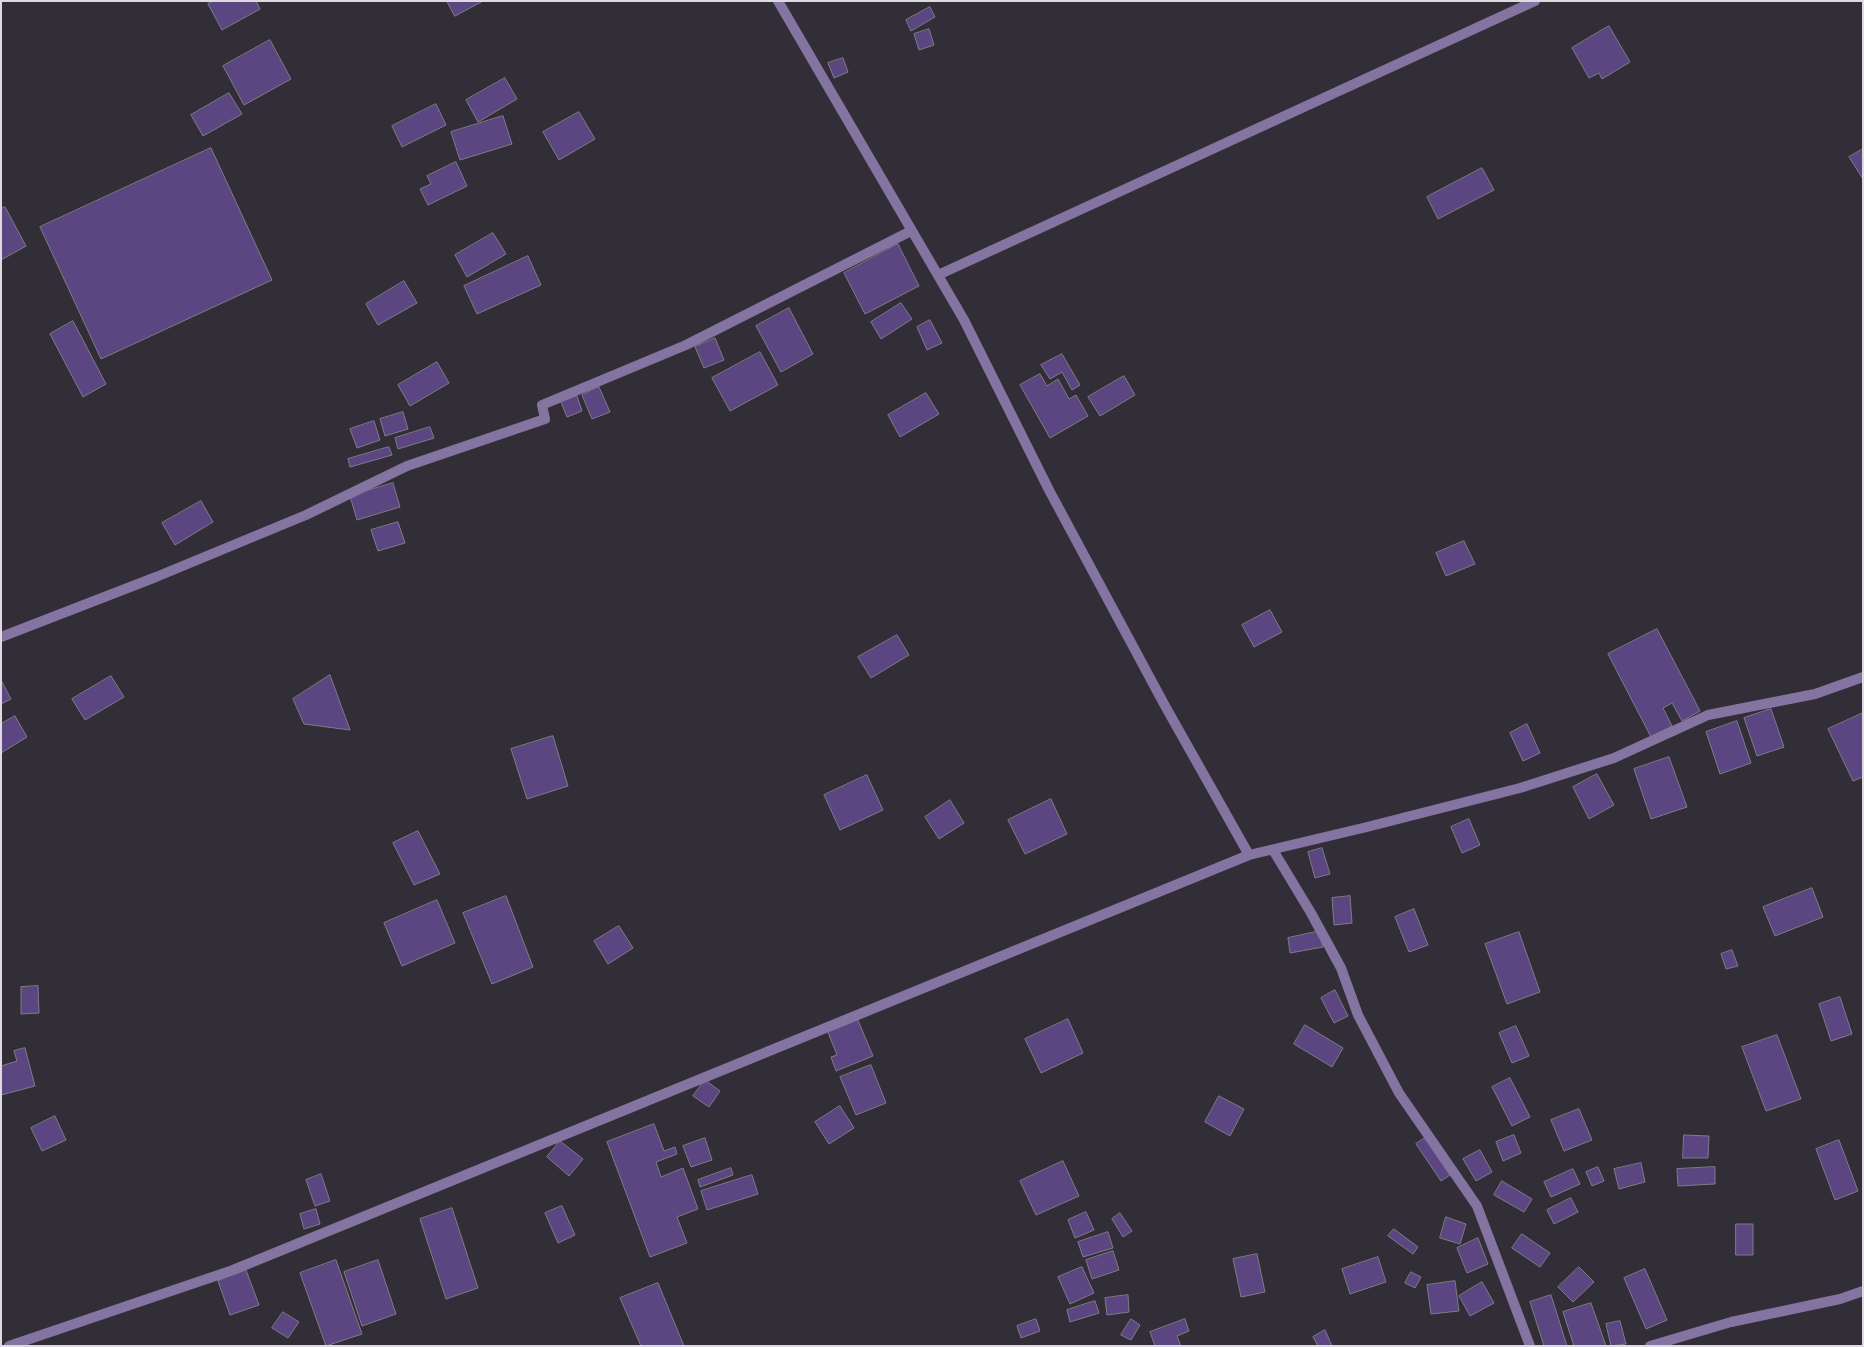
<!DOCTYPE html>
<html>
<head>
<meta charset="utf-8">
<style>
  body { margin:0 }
  #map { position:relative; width:1864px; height:1347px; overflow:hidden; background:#312e37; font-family:Figtree,sans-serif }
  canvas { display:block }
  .frame { position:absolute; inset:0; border:2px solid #dddbe1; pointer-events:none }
</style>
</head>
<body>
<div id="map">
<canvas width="1864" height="1347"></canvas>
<div class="frame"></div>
</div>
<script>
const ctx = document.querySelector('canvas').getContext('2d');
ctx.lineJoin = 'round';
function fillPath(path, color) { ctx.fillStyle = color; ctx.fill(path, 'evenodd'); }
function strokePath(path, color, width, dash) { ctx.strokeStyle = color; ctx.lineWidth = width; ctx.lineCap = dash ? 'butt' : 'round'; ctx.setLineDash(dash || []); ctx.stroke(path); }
const building = new Path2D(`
  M214 1H256L260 9 222 30 208 4Z
  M447 1H483L455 16Z
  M930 7 935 17 911 31 906 20Z
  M1609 26 1630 62 1602 79 1599 73 1589 78 1572 48Z
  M929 29 934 45 919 50 914 34Z
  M270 40 291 79 244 105 223 66Z
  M843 58 848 72 834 78 828 63Z
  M505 78 517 99 478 122 466 100Z
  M229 93 242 114 203 136 191 115Z
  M436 104 446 125 402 147 392 126Z
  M579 112 595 139 559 160 543 132Z
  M503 116 512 144 460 160 451 132Z
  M211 148 272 280 101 359 40 227Z
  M1863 149V179L1849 157Z
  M456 162 467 186 428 205 420 189 431 184 427 176Z
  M1482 168 1494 190 1438 219 1427 197Z
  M5 207 26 246 1 260V209Z
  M493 233 506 254 467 277 455 255Z
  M898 244 919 286 865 314 844 273Z
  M528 256 541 285 477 314 464 286Z
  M404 281 417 303 378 325 366 304Z
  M901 303 912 319 881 339 871 322Z
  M789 308 813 354 781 372 756 326Z
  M930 320 942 343 927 350 917 327Z
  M73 321 106 384 83 397 50 334Z
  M715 338 724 360 704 368 695 347Z
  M760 352 778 385 730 411 712 378Z
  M1062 354 1080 385 1072 390 1062 372 1050 379 1041 365Z
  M437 362 449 383 410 406 398 385Z
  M1040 374 1047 386 1058 379 1069 399 1076 395 1088 416 1050 438 1020 385Z
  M1124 376 1135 395 1100 416 1088 397Z
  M599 387 610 412 592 419 582 395Z
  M926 393 939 414 900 437 888 415Z
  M577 396 582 411 567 417 561 402Z
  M403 412 408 429 385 436 380 419Z
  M374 421 380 440 357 448 350 429Z
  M430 427 434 438 398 449 395 438Z
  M389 447 392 455 350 467 348 459Z
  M393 483 400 507 357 520 350 496Z
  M201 501 213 522 175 545 162 523Z
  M398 522 405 543 378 551 371 530Z
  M1464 541 1475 564 1446 576 1436 553Z
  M1270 610 1282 632 1254 647 1242 625Z
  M1657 629 1700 711 1682 721 1672 703 1663 708 1672 726 1651 737 1608 654Z
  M897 635 909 655 871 678 858 657Z
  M330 675 350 730 304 724 293 699Z
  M111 676 124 697 85 720 72 699Z
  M1 680 11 699 1 704Z
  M1771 709 1784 747 1757 756 1744 718Z
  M1863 713V777L1853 781 1828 729Z
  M15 716 27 737 1 753V724Z
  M1737 721 1751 763 1720 774 1706 732Z
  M1527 724 1540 753 1523 761 1510 733Z
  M553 736 568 786 527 799 511 749Z
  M1669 757 1687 807 1651 819 1634 769Z
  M1597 774 1614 805 1589 819 1573 787Z
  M867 775 883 810 840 830 824 795Z
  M1051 799 1067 834 1025 854 1008 820Z
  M950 800 964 823 939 839 925 817Z
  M1469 819 1480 845 1462 853 1451 827Z
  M418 831 440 874 414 885 393 843Z
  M1322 848 1330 874 1315 878 1308 852Z
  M1812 888 1823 917 1775 936 1763 907Z
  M506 896 533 967 492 984 463 913Z
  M1350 896 1352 923 1334 925 1332 898Z
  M437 900 455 943 402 966 384 923Z
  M1414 909 1428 945 1409 952 1395 917Z
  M619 926 633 948 608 964 594 941Z
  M1320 931 1323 947 1290 953 1288 938Z
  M1519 932 1540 992 1507 1004 1485 944Z
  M1732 950 1738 966 1726 969 1721 954Z
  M38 986 39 1013 21 1014V987Z
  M1335 990 1348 1016 1334 1023 1321 998Z
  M1840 997 1852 1034 1831 1041 1819 1004Z
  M857 1018 873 1056 836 1071 831 1057 837 1055 827 1030Z
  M1068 1019 1083 1053 1041 1073 1025 1039Z
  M1305 1025 1343 1048 1332 1067 1294 1044Z
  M1516 1026 1529 1056 1512 1063 1499 1033Z
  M1777 1035 1801 1099 1766 1111 1742 1047Z
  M25 1048 35 1086 1 1095V1066L17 1061 14 1051Z
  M871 1065 886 1103 856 1115 840 1077Z
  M1510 1078 1530 1117 1512 1126 1492 1087Z
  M705 1080 720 1091 709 1107 693 1096Z
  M1219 1096 1244 1109 1230 1136 1205 1122Z
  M840 1106 854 1128 829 1144 815 1122Z
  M1579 1109 1592 1140 1564 1151 1551 1120Z
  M55 1116 66 1140 42 1151 31 1128Z
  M654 1124 664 1151 675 1147 677 1154 656 1162 661 1177 683 1168 698 1209 677 1217 687 1243 650 1257 607 1142Z
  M1514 1135 1521 1153 1503 1161 1496 1142Z
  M1684 1135 1709 1136 1708 1158H1683Z
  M705 1138 712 1160 691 1167 683 1146Z
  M1425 1138 1450 1175 1441 1181 1416 1144Z
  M1839 1140 1858 1191 1835 1200 1816 1149Z
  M560 1141 583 1159 569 1176 547 1157Z
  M1480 1150 1492 1172 1476 1181 1463 1159Z
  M1063 1161 1079 1196 1036 1215 1020 1181Z
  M1641 1163 1645 1182 1619 1189 1614 1169Z
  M1598 1167 1604 1181 1592 1186 1586 1172Z
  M1715 1167V1184L1678 1186 1677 1169Z
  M731 1168 733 1175 700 1187 698 1180Z
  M1573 1169 1580 1184 1551 1197 1544 1182Z
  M321 1174 330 1201 315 1206 306 1180Z
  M752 1175 758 1194 707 1210 701 1191Z
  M1502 1181 1532 1199 1524 1212 1494 1195Z
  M1571 1198 1578 1212 1554 1224 1547 1210Z
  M562 1206 575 1235 558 1243 545 1213Z
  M452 1208 478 1288 446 1299 420 1219Z
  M316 1209 320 1224 304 1229 300 1214Z
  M1086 1212 1094 1230 1075 1238 1068 1220Z
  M1120 1213 1132 1231 1123 1237 1112 1219Z
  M1446 1217 1466 1224 1460 1244 1440 1238Z
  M1736 1224H1753V1255H1736Z
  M1394 1229 1418 1247 1413 1254 1388 1236Z
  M1108 1232 1113 1248 1083 1257 1078 1242Z
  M1522 1234 1550 1253 1540 1267 1512 1248Z
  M1478 1238 1488 1264 1467 1273 1457 1248Z
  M1113 1251 1119 1270 1092 1279 1086 1260Z
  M1257 1254 1265 1292 1241 1297 1233 1259Z
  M1378 1257 1386 1282 1350 1294 1342 1269Z
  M336 1260 362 1334 326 1346 300 1273Z
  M378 1260 396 1314 362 1326 344 1272Z
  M1082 1267 1094 1293 1070 1304 1058 1277Z
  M1579 1267 1594 1282 1573 1302 1558 1287Z
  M1645 1269 1667 1320 1646 1329 1624 1278Z
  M246 1270 259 1305 230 1315 218 1281Z
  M1411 1272 1421 1277 1415 1288 1405 1283Z
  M1455 1281 1459 1311 1431 1314 1427 1285Z
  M1482 1282 1494 1303 1470 1316 1459 1296Z
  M658 1283 684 1346H641L620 1298Z
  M1128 1295 1129 1312 1107 1315 1105 1298Z
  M1551 1295 1567 1346H1544L1530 1302Z
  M1095 1301 1099 1313 1070 1322 1067 1310Z
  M1591 1303 1606 1346H1574L1563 1312Z
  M283 1312 299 1322 288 1338 272 1328Z
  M1036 1319 1040 1331 1021 1338 1017 1326Z
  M1131 1319 1140 1325 1131 1340 1121 1335Z
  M1185 1319 1189 1331 1177 1336 1181 1346H1155L1150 1332Z
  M1620 1321 1626 1344 1611 1346 1606 1324Z
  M1325 1330 1332 1346H1318L1313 1337Z`);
const minor = new Path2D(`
  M778 1 964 320 1049 490 1164 704 1249 855 1367 827 1520 788 1614 758 1708 715 1815 694 1863 677
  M938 275 1535 1
  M1 637 156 577 306 515 407 466 545 419 542 405 686 345 911 231
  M1273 850 1311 913 1341 968 1358 1015 1399 1093 1477 1206 1530 1346
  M9 1346 233 1270 1249 855
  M1650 1346 1731 1322 1840 1299 1863 1291`);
fillPath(building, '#5c4681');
strokePath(building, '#7f7b86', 1);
strokePath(minor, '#8374a2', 10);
</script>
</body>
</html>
